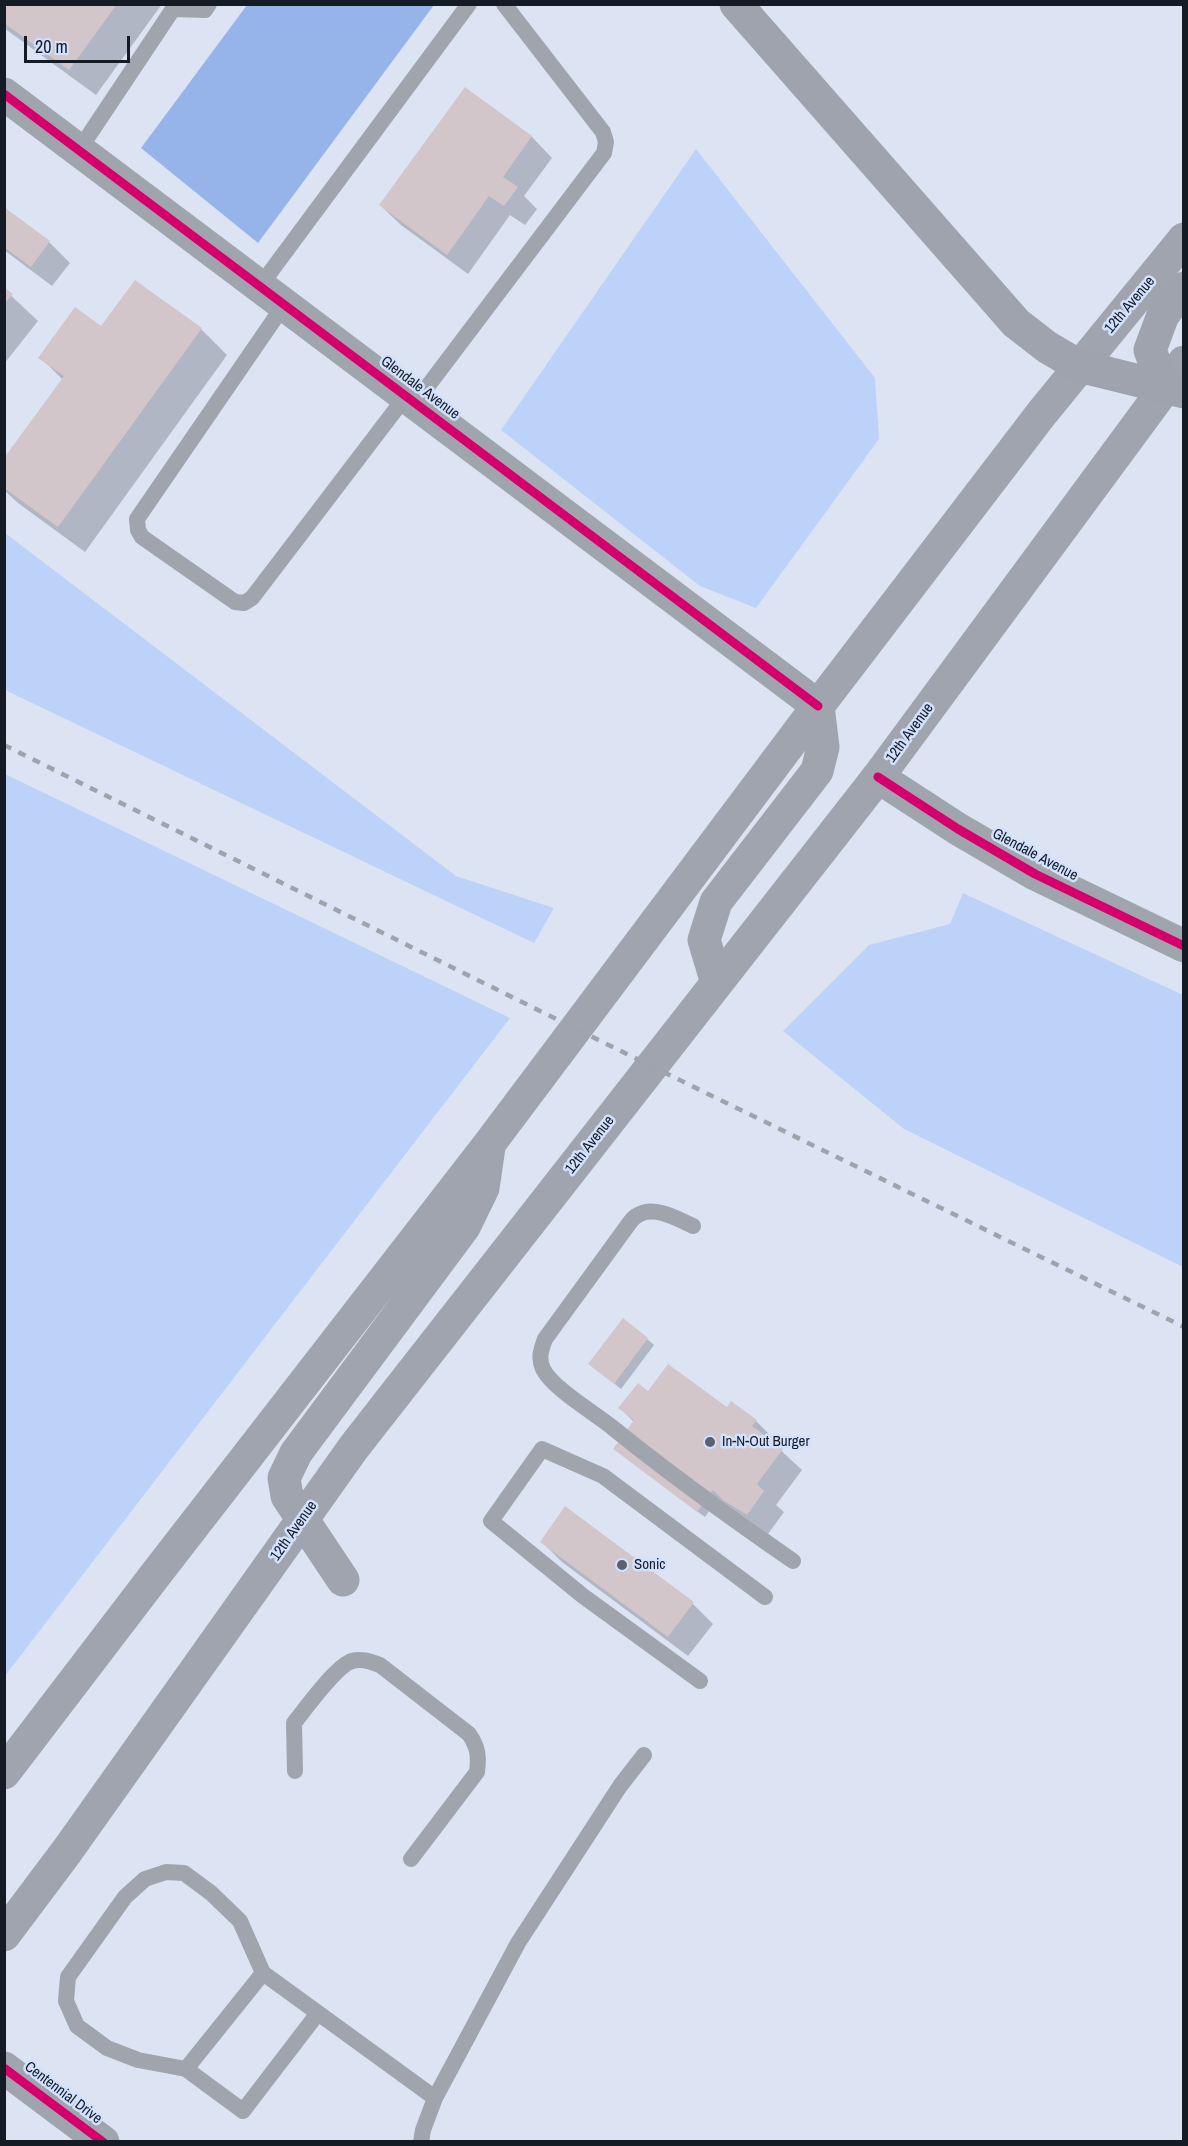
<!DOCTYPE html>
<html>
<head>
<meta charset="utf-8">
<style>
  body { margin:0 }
  #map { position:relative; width:1188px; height:2146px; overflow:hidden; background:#dce4f4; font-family:"Archivo Narrow",sans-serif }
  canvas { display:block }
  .frame { position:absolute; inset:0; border:6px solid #151b25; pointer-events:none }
  .scale { position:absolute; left:24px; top:36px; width:106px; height:27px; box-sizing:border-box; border:3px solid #151b25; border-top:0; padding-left:8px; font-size:18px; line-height:21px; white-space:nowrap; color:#151b25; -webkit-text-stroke:4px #d1e1fe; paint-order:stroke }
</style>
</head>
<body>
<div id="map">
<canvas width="1188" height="2146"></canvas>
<div class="frame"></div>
<div class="scale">20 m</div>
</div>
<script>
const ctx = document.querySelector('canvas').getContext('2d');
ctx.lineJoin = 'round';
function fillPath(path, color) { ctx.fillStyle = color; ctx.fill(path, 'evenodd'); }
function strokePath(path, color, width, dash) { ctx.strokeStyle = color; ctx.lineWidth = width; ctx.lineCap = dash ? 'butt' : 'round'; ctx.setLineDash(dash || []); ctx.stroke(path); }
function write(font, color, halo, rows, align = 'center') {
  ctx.font = font + ' "Archivo Narrow",sans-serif'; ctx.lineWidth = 5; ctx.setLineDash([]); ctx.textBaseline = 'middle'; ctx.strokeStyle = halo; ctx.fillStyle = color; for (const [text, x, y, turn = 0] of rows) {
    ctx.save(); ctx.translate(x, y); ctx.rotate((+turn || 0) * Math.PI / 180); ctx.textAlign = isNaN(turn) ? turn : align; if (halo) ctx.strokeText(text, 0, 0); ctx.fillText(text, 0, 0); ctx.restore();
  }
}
const green = new Path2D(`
  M696 149 875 378 879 439 756 608 700 586 501 430Z
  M5 533 456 876 554 908 534 943 5 690Z
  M5 774 510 1018 5 1676H4Z
  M963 893 1183 995V1267L904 1129 783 1031 869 945 950 924Z`);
const water = new Path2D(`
  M247 5H434L258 243 141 148Z`);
const shadow = new Path2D(`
  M4 4H162L96 95 4 28Z
  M465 89 532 137 552 158 524 196 537 209 525 225 510 215 468 274 401 225 380 205Z
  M4 209 49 242 70 263 52 286 4 250Z
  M4 289 38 321 4 364Z
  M102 328 201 329 227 355 85 552 18 503 4 490V460L63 380 40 357Z
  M647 1339 654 1345 621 1389 590 1364Z
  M648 1393 727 1409 756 1421 776 1441 774 1444 802 1470 776 1505 784 1512 768 1534 718 1498 705 1517 622 1455 634 1422 620 1408Z
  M566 1508 693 1604 713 1624 688 1656 562 1562 541 1541Z`);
const building = new Path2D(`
  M4 4H117L69 70 4 23Z
  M465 87 532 136 503 177 518 187 504 206 489 196 447 255 379 205Z
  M4 207 50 241 31 267 4 247Z
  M135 280 202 328 58 527 4 488V458L64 376 38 358 75 307 101 326Z
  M4 287 13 294 4 304Z
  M623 1318 648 1338 614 1384 588 1364Z
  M668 1364 727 1407 731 1401 757 1420 752 1426 783 1449 757 1484 764 1491 747 1515 723 1500 713 1490 697 1512 613 1449 634 1420 618 1408 638 1383 648 1391Z
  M565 1506 694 1602 668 1637 540 1542Z`);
const lane = new Path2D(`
  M79 150 173 9 205 10 209 4
  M260 286 469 4
  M284 305 137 519 138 530 142 537 235 602 244 603 252 598 406 396
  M415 403 604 153 606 142 603 132 504 4
  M693 1226C678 1219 654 1205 638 1215 634 1217 630 1222 628 1225L545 1339C541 1350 538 1358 543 1369 553 1389 595 1413 613 1428 671 1475 731 1518 793 1561
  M700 1681 583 1596 491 1521 542 1449 603 1476 765 1597
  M295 1771 294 1723C305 1709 337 1665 352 1661 362 1658 371 1662 380 1665L469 1734C478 1747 479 1756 477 1772L411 1859
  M318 2013 243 2111 186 2069 263 1973 435 2098
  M186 2069 138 2060 107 2048 77 2026 66 2001 68 1977 125 1897 145 1879 166 1872 184 1873 211 1893 240 1921 263 1973
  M421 2142 423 2130 435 2098 518 1943 620 1786 644 1755`);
const street = new Path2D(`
  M4 94 818 706
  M878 777 958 829 1035 874 1184 946`);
const secondary = new Path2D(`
  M717 983 704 940 716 902 817 771 823 747 818 706
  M343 1580 287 1496 284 1478 296 1453 464 1227 483 1188 489 1147
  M4 1773 156 1574 490 1143 818 706 1042 413 1184 239
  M4 1935 67 1851 354 1447 878 777 1184 362
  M4 2068 103 2142`);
const highway = new Path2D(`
  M736 4 1016 323 1047 347 1079 366 1184 392
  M1164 388 1150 350 1163 315 1184 288`);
const rail = new Path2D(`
  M4 745 651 1066 1184 1327`);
const cycleway = new Path2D(`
  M4 94 818 706
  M878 777 958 829 1035 874 1184 946
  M4 2068 103 2142`);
const markers = [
  [710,1442,6,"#5b616d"],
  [622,1565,6,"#5b616d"]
];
const streetNames = [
  ["12th Avenue",1130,305,-50],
  ["Glendale Avenue",420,388,37],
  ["12th Avenue",910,733,-54],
  ["Glendale Avenue",1035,855,28],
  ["12th Avenue",590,1145,-52],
  ["12th Avenue",294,1531,-55],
  ["Centennial Drive",63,2093,37]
];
const poiNames = [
  ["In-N-Out Burger",722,1442],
  ["Sonic",634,1565]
];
fillPath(green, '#bdd2f8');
fillPath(water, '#97b4ea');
fillPath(shadow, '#0003');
fillPath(building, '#d3c6ca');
strokePath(lane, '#a0a5ad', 16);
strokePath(street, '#a0a5ad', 33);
strokePath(secondary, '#a0a4ae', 33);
strokePath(highway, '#9ea3ae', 33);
strokePath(rail, '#9fa3ab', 4.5, [8, 8]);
strokePath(cycleway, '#d6006c', 9);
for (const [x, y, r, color] of markers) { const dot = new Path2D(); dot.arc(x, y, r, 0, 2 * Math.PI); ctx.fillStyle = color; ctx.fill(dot); strokePath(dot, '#d1e1fe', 2); }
write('15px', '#151b25', '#d1e1fe', streetNames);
write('15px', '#151b25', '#d1e1fe', poiNames, 'left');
</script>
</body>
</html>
